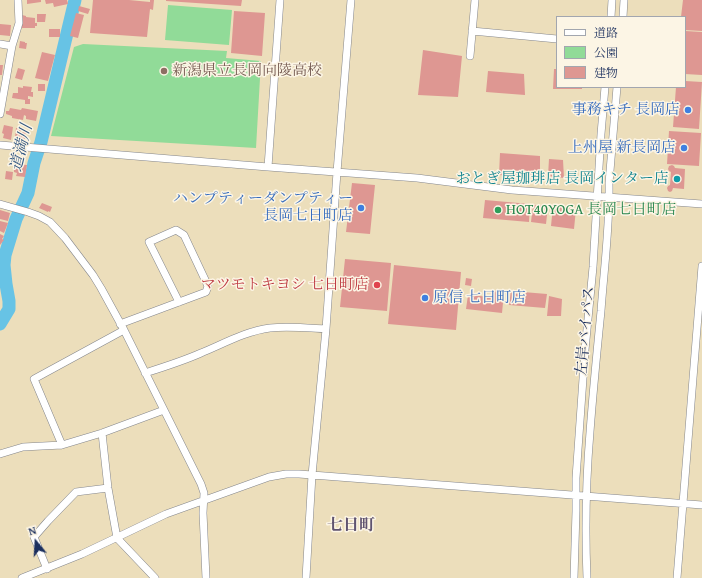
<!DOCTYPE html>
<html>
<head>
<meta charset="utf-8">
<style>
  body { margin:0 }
  #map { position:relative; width:702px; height:578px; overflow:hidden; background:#ecdebb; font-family:"Gentium Book Plus","Noto Serif JP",serif }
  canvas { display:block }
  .legend { position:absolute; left:556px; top:16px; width:130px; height:72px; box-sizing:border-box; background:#fcf5e5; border:1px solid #a2a6af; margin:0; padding:5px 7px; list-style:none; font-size:12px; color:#1b2f5e }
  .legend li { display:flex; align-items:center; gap:8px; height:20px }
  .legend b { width:20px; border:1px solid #a2a6af }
  .north { position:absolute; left:16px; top:522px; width:40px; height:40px; -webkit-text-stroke:3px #fcf5e5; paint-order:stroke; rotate:342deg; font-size:11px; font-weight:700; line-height:16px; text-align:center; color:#1b2f5e }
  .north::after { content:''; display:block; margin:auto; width:14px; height:18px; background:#1b2f5e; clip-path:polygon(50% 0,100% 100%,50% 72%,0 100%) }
</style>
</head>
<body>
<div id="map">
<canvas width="702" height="578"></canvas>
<ul class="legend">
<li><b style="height:5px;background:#fff"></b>道路</li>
<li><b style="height:11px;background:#91db98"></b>公園</li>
<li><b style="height:11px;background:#de9792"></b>建物</li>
</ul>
<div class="north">N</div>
</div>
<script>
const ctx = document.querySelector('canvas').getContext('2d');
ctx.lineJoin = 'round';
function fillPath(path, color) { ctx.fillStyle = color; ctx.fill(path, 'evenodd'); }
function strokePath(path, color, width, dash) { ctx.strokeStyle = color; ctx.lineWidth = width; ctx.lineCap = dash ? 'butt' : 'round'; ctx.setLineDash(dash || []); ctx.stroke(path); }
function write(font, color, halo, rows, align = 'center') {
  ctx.font = font + ' "Gentium Book Plus","Noto Serif JP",serif'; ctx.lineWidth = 3; ctx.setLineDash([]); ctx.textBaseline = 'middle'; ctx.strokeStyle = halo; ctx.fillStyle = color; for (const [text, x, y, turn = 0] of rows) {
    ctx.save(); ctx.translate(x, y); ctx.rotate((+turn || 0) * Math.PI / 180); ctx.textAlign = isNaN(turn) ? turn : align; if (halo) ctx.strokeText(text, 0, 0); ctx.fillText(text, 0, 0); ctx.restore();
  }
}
const green = new Path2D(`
  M168 5 232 10 229 45 165 40Z
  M83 44 227 51 226 58 261 61 256 148 51 136 74 47Z`);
const river = new Path2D(`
  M0 324 9 309V301L6 284 4 265 5 255 16 219 28 193 34 163 41 142 75 0`);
const building = new Path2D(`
  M27 0H41V2L27 4Z
  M45 0H67L68 4 54 7 53 3 46 4Z
  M93 0H129L150 2V0H154L153 10 150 9 147 37 90 33Z
  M166 0H242L241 6 166 1Z
  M683 0H702V31L685 30V17H681Z
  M79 6 90 9 88 14 78 11Z
  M234 11 265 13 262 56 231 53Z
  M76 13 84 15 78 38 70 36Z
  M37 14H46L45 22H37Z
  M22 15 26 16V17L35 18V23H37V26H35V28H22Z
  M0 24 11 25 10 36 0 35Z
  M49 29H60V37H49Z
  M685 31 702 32V75L685 74Z
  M20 41 25 42V43H27L26 49 19 48Z
  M423 50 462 56 458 97 418 95Z
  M42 52 55 55 48 81 35 78Z
  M0 65H3L2 75H0Z
  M18 68 25 70 22 80 15 78Z
  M554 69H557V87H582V89H553Z
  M488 71 524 74 525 95 486 92Z
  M685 81 702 82 699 129 673 127 676 87H685Z
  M38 84H45V91H38Z
  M23 86 32 87 31 92H33V97L28 96V99H30V104H25V100L12 98 13 93H18V87L23 88Z
  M10 108 21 110 22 108 38 111 36 121 26 119V116L24 115 23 120 12 118V116L6 114V111H9Z
  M4 125 13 127 11 140 3 138 4 134 2 133Z
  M16 128 21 129V132H26L25 139 15 138Z
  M669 131 701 133 699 166 667 164Z
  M500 153 540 156V178L499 175Z
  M549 159 563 160 564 178 548 176Z
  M16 164 27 165 25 177 16 176 17 173 14 172V168H16Z
  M672 165 674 166 675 168 685 169 684 189 673 188 672 191 670 192 668 191 667 188 668 186 670 185 671 172 669 171 668 169 669 166Z
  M6 171 13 172 12 180 5 179Z
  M352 183 375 185 370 234 346 232Z
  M485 200 530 204 529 222 483 218Z
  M42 203 52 207 50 212 48 211V212L39 208Z
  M533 205 548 206 546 224 531 222Z
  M553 206 576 209 574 229 551 226Z
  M0 210 10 213 8 221 0 219Z
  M0 221 8 223 4 233 0 231Z
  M0 234 4 236 2 239 4 240 0 245Z
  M345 259 391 263 387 311 340 307Z
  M394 265 461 272 456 330 388 324Z
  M466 278 472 279 471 286 465 285Z
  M491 290 504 292 502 313 466 309 468 295 491 297Z
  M511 291 547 294 545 308 509 305Z
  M549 296 562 299 561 316H547Z`);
const minor = new Path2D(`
  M611 17 612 0
  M623 17 624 0
  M472 31 557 39
  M0 44 12 46
  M470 56 475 0
  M0 114 12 46 19 23 18 0
  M0 145 268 167 417 178 512 190 702 204
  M268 167 280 0
  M0 204 28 212 39 216 50 222 65 238 93 275 101 288 124 330 201 484 204 493 203 513 206 578
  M120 324 206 292 208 286 184 235 176 230 149 242 179 302
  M145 373C164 367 183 361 201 353 223 344 246 331 270 328 288 326 308 328 326 329
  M102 433 108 488 117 538 155 578
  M62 445 34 379 124 330
  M0 454 23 447 62 445 102 433 164 410
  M47 569 34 537 48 521 76 492 108 488
  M22 578 82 554 166 514 269 477 286 474H299L702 505
  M306 578 312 475 326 329 337 172 351 0
  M574 578 576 511V478L585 350 593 267 601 134 605 87
  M587 578C585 530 586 480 590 432 593 392 597 351 601 311 604 268 610 226 609 183L617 87
  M677 578 702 266`);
const markers = [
  [164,71,4,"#8d6e63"],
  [688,110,4,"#3f7fe0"],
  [684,148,4,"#3f7fe0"],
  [677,179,4,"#0f9aa8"],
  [361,208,4,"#3f7fe0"],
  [498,210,4,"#2e9e5b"],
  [377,285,4,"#e0444e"],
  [425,298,4,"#3f7fe0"]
];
const educationNames = [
  ["新潟県立長岡向陵高校",172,71]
];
const shopNames = [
  ["事務キチ 長岡店",680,110],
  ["上州屋 新長岡店",676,148],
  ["ハンプティーダンプティー",353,199],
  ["長岡七日町店",353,216],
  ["原信 七日町店",433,298,"left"]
];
const cultureNames = [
  ["おとぎ屋珈琲店 長岡インター店",669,179]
];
const leisureNames = [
  ["HOT40YOGA 長岡七日町店",506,210]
];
const healthNames = [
  ["マツモトキヨシ 七日町店",369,285]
];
const streetNames = [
  ["左岸バイパス",586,331,-85]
];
const waterNames = [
  ["道満川",22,148,-76]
];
const neighbourhoodNames = [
  ["七日町",351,526]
];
fillPath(green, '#91db98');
strokePath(river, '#67c3e5', 13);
fillPath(building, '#de9792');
strokePath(minor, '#84868c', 8);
strokePath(minor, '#fff', 7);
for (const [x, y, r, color] of markers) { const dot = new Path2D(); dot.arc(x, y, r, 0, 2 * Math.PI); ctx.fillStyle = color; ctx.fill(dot); strokePath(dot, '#fcf5e5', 1.5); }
write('15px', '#785e54', '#fcf5e5', educationNames, 'left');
write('15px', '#366cbe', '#fcf5e5', shopNames, 'right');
write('15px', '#0d838f', '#fcf5e5', cultureNames, 'right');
write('15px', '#27864d', '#fcf5e5', leisureNames, 'left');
write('15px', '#be3a42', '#fcf5e5', healthNames, 'right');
write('15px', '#1b2f5e', '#fcf5e5', streetNames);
write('italic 16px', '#2e5480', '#fcf5e5', waterNames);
write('bold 16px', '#5f5370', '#fcf5e5', neighbourhoodNames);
</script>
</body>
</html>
